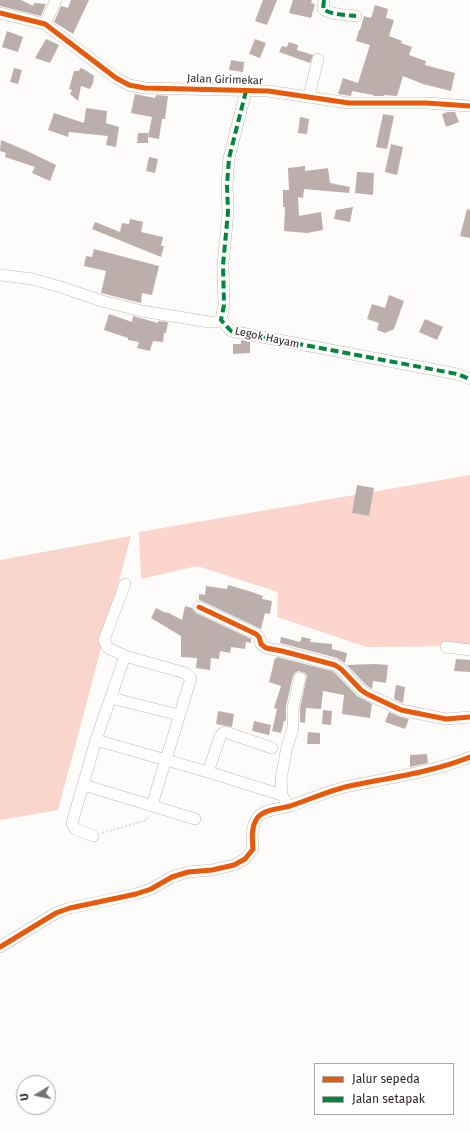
<!DOCTYPE html>
<html>
<head>
<meta charset="utf-8">
<style>
  body { margin:0 }
  #map { position:relative; width:470px; height:1131px; overflow:hidden; background:#fdfcfb; font-family:"Fira Sans",sans-serif }
  canvas { display:block }
  .legend { position:absolute; left:314px; top:1063px; width:140px; height:52px; box-sizing:border-box; background:#fff; border:1px solid #aba9a8; margin:0; padding:5px 7px; list-style:none; font-size:12px; color:#2d2726 }
  .legend li { display:flex; align-items:center; gap:8px; height:20px }
  .legend b { width:20px; border:1px solid #aba9a8 }
  .north { position:absolute; left:16px; top:1075px; width:40px; height:40px; box-sizing:border-box; background:#fff; border:1px solid #aba9a8; border-radius:50%; rotate:260deg; font-size:11px; font-weight:700; line-height:16px; text-align:center; color:#2d2726 }
  .north::after { content:''; display:block; margin:auto; width:14px; height:18px; background:#767271; clip-path:polygon(50% 0,100% 100%,50% 72%,0 100%) }
</style>
</head>
<body>
<div id="map">
<canvas width="470" height="1131"></canvas>
<ul class="legend">
<li><b style="height:5px;background:#e8590c"></b>Jalur sepeda</li>
<li><b style="height:5px;background:#00873e"></b>Jalan setapak</li>
</ul>
<div class="north">U</div>
</div>
<script>
const ctx = document.querySelector('canvas').getContext('2d');
ctx.lineJoin = 'round';
function fillPath(path, color) { ctx.fillStyle = color; ctx.fill(path, 'evenodd'); }
function strokePath(path, color, width, dash) { ctx.strokeStyle = color; ctx.lineWidth = width; ctx.lineCap = dash ? 'butt' : 'round'; ctx.setLineDash(dash || []); ctx.stroke(path); }
function write(font, color, halo, rows, align = 'center') {
  ctx.font = font + ' "Fira Sans",sans-serif'; ctx.lineWidth = 4; ctx.setLineDash([]); ctx.textBaseline = 'middle'; ctx.strokeStyle = halo; ctx.fillStyle = color; for (const [text, x, y, turn = 0] of rows) {
    ctx.save(); ctx.translate(x, y); ctx.rotate((+turn || 0) * Math.PI / 180); ctx.textAlign = isNaN(turn) ? turn : align; if (halo) ctx.strokeText(text, 0, 0); ctx.fillText(text, 0, 0); ctx.restore();
  }
}
const green = new Path2D(`
  M470 475V646L366 647 277 617 278 592 197 566 141 579 139 532Z`);
const forest = new Path2D(`
  M131 536 58 810 0 820V560Z`);
const building = new Path2D(`
  M0 0H21L33 6 34 3 46 4 41 16 0 6Z
  M71 0H89L73 34 54 22 61 6 68 8Z
  M263 0H277L267 25 255 21Z
  M293 0H312L311 3 315 4 311 18 289 13Z
  M375 5 388 9 386 18 394 20 389 36 402 41 401 43 412 47 409 55 426 61 425 65 455 73 451 91 423 84 403 76 397 96 384 95V96H374L373 95 352 91 351 96 338 94 343 78 358 83 370 45 356 41 359 30H360L364 16 371 18Z
  M7 31 23 37 18 52 2 47Z
  M46 39 59 45 50 63 35 58Z
  M255 39 266 43 260 58 249 54Z
  M289 42 298 45 297 50 313 55 310 63 279 52 282 46 287 47Z
  M231 60 244 62 243 72 229 70Z
  M14 68 22 70 18 84 10 82Z
  M80 68 86 70 85 71H87L94 76 93 83 90 89 81 86 78 101 70 94 72 90 69 89 74 71H79Z
  M135 94 155 98 156 95 168 96 165 119H162L159 139 148 137 152 117 131 113Z
  M86 108 107 111 106 123 119 127 116 147 106 145 108 136 69 132 68 137 48 130 54 113 84 123Z
  M448 112H455L459 122 446 127 442 114Z
  M383 114 394 116 387 149 376 147Z
  M300 117 309 119 307 134 298 133Z
  M138 133H148V143H137Z
  M1 140 25 150 56 165 50 181 32 173 35 167 5 157 6 153 0 151Z
  M391 144 403 147 397 175 385 172Z
  M149 157 158 159 155 173 146 171Z
  M305 166V171L328 168 330 183 350 187 349 193 304 189 303 198 298 197 299 216 321 212 323 230 307 233 284 231 285 207H283V190H289L288 168Z
  M357 172 374 173 373 195 355 193Z
  M353 207 350 222 334 219 336 210Z
  M467 209 470 210V238L460 236Z
  M130 219 143 222 141 232 163 237 161 246H164L161 257 92 229 95 222 120 232 122 223 129 224Z
  M94 249 159 266 152 295 142 293 141 303 101 293 106 271 84 266 86 256 92 257Z
  M389 295 404 301 394 329 385 333 377 330 379 323 367 319 372 304 385 308Z
  M109 314 132 322 133 316 158 323V321L168 322 166 333H164L163 342 153 341 150 351 137 348 139 342 128 340V338L104 330Z
  M425 319 443 327 437 340 419 332Z
  M241 340 250 342V353L233 354V344H241Z
  M357 485 374 488 369 516 352 513Z
  M228 585 252 592 263 596 262 599 272 601 270 614 265 613 261 629 202 601 199 600V594L205 595 206 586 227 589Z
  M185 606 192 608 194 611 196 613 251 639V643L246 642 245 649 231 647 230 653 220 651 219 659 211 658 210 670 196 668 197 658 181 657V636L151 618 156 608 166 613 167 612 182 620Z
  M281 637 300 642 302 637 311 639 310 642 332 644V649L347 653 345 663 337 658 280 643Z
  M277 657 332 671 336 674 357 696 372 704 370 718 342 714 344 695 323 691 321 709 306 708 305 723 300 722V708L307 676 305 673 298 671 295 673 293 676 286 706V721H284L281 733 272 731 277 709 274 708 281 686 269 682 275 658 276 659Z
  M456 659 470 660V672L454 671Z
  M375 664 388 665 386 683 373 681 372 689 366 685 347 665Z
  M396 685 405 687 403 703 394 699Z
  M323 710 332 711 331 725 322 724Z
  M218 711 234 714 232 727 216 724Z
  M389 712 398 716 409 719 405 729 385 722Z
  M254 721 271 725 269 735 252 731Z
  M308 732 320 733V744H307Z
  M427 754 428 763 410 767V755Z`);
const path = new Path2D(`
  M102 833 147 820 148 815`);
const minor = new Path2D(`
  M324 0 323 9C332 15 345 15 356 16
  M0 13 45 24 116 78 129 85 145 88 268 91 349 103H426L470 106
  M45 24 56 0
  M309 96 318 59
  M0 275 32 279 61 287 102 301 142 311 209 322H215L221 320
  M221 320 231 331 457 374 470 379
  M221 320 224 305 223 265 228 212 227 185 229 158 246 91
  M125 584 104 640 108 648 125 656 185 673 191 678 152 805
  M199 607 256 634 259 637 261 644 266 648 282 651 335 665 341 669 361 690 367 694 401 710 446 719 470 717
  M446 647 470 650
  M111 698 179 715
  M96 740 208 772 282 795
  M208 772 220 737 222 734 225 732 272 748
  M84 785 195 819
  M285 800 282 795 281 779 287 747 293 728V707L300 678
  M93 836 75 829 72 823 96 740 125 656
  M0 947 56 913 70 908 136 894 151 889 172 877 188 872 212 870 234 865 245 859 253 849C252 838 251 826 258 817 265 809 280 809 290 806 308 800 326 792 345 787 386 778 430 773 470 757`);
const quiet = new Path2D(`
  M324 0 323 9C332 15 345 15 356 16
  M246 91 229 158 227 185 228 212 223 265 224 305 221 320 231 331 457 374 470 379`);
const cycleway = new Path2D(`
  M0 13 45 24 116 78 129 85 145 88 268 91 349 103H426L470 106
  M199 607 256 634 259 637 261 644 266 648 282 651 335 665 341 669 361 690 367 694 401 710 446 719 470 717
  M0 947 56 913 70 908 136 894 151 889 172 877 188 872 212 870 234 865 245 859 253 849C252 838 251 826 258 817 265 809 280 809 290 806 308 800 326 792 345 787 386 778 430 773 470 757`);
const streetNames = [
  ["Jalan Girimekar",225,80,2],
  ["Legok Hayam",267,338,12]
];
fillPath(green, '#fcd6cd');
fillPath(forest, '#f9d5cc');
fillPath(building, '#bcaeab');
strokePath(minor, '#bdb9b8', 12);
strokePath(path, '#dedddd', 2, [2, 2]);
strokePath(minor, '#fffffe', 11);
strokePath(quiet, '#00873e', 4, [8, 4]);
strokePath(cycleway, '#e8590c', 5);
write('11px', '#2d2726', '#fff', streetNames);
</script>
</body>
</html>
